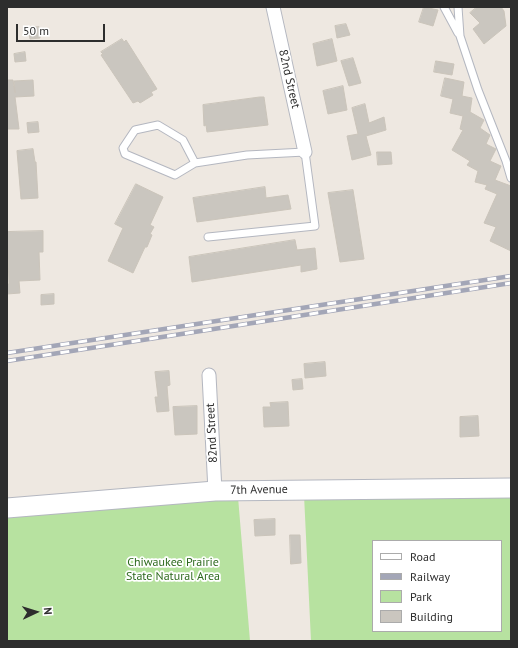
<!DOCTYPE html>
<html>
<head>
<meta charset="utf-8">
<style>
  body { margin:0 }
  #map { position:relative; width:518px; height:648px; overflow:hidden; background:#eee8e1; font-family:"PT Sans",sans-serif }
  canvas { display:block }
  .frame { position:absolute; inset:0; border:8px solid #2d2d2d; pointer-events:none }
  .legend { position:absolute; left:372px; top:540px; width:130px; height:92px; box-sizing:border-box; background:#fff; border:1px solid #ababab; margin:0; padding:5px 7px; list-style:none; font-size:12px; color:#2d2d2d }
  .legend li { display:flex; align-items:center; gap:8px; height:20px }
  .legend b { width:20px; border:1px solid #ababab }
  .north { position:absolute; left:16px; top:592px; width:40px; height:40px; -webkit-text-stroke:3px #fff; paint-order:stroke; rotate:86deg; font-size:11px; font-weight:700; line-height:16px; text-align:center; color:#2d2d2d }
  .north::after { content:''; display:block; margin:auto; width:14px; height:18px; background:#2d2d2d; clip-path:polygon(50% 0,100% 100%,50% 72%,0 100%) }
  .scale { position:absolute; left:16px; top:24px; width:89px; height:18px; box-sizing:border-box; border:2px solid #2d2d2d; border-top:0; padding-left:5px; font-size:12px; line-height:14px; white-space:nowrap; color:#2d2d2d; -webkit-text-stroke:3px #fff; paint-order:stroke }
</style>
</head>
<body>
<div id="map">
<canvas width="518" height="648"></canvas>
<div class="frame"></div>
<ul class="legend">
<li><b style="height:5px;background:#fff"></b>Road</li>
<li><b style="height:5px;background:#a3a6b7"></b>Railway</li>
<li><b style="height:11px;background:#b7e2a0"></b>Park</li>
<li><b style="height:11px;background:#cac6bf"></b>Building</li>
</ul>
<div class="north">N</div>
<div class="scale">50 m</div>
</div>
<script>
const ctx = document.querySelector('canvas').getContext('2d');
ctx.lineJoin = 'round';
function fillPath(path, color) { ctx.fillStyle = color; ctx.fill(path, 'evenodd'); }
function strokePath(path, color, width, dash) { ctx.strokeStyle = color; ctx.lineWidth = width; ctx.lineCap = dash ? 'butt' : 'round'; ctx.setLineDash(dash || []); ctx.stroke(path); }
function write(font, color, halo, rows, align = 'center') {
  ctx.font = font + ' "PT Sans",sans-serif'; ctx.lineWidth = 3.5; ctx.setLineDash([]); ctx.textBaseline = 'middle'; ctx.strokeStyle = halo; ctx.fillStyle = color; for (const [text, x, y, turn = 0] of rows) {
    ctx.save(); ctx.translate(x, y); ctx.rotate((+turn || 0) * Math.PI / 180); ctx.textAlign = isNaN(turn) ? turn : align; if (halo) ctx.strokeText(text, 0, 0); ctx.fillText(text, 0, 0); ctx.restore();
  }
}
const green = new Path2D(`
  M304 495H511V641H311ZM373 541H501V631H373Z
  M238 497 250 641H7V513Z`);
const building = new Path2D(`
  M424 7 438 10 433 26 419 22Z
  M477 7H501L504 11 506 26 484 44 473 29 480 23 470 13Z
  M346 24 350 35 337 38 335 26Z
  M39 27 40 38 30 39 28 28Z
  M122 39 124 42 126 40 157 89 151 92 153 95 140 103 138 101 133 103 101 55 103 54 101 52Z
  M332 39 337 61 317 66 313 44Z
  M25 52 26 61 15 62 14 54Z
  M353 58 361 83 349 86 341 61Z
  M436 61 454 64 452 75 434 72Z
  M445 78 464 82 462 96 472 98 470 112 484 120 480 128 490 135 486 144 496 149 490 161 501 166 495 180 511 186V251L490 241 496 227 484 223 497 194 485 189 487 185 475 182 478 171 467 165 470 161 452 150 463 130 460 129 463 116 450 113 453 99 441 96Z
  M7 80H13L15 93 14 81 33 80 34 96 15 97 19 129H7Z
  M343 86 347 110 328 114 323 91Z
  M260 97H264L268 125 207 132 206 125 204 126 203 105Z
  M365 104 369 123 384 117 386 130 366 136 371 155 352 160 347 136 358 134 352 108Z
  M38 122 39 132 28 133 27 123Z
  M33 149 35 162H36L38 198 21 199 17 151Z
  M377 152H391L392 164 378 165Z
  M136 184 163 197 150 225 154 227 150 234 152 235 147 247H145L133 273 108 261 123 228 115 224Z
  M265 187 266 198 288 195 291 209 197 222 193 198Z
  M353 190 364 259 340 262 328 193Z
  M43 231V252H39L40 280 19 281 20 293 7 294V284H9L7 232Z
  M295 240 297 250 315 248 317 269 301 272V265L192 282 189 257Z
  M54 294V304L41 305V295Z
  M325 362 326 376 305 378 304 364Z
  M169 371 170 385 167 386 169 411 157 412 155 397H158L155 372Z
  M302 379 303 389 293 390 292 380Z
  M288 402 289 426 264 427 263 407H271L270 403Z
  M197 406V434L175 435 173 407Z
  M478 416 479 436 460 437V417Z
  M275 519V535L255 536 254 520Z
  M290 535H300L301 563 291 564Z`);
const lane = new Path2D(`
  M444 7 458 33
  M458 7 460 36 478 90 506 161 511 178
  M195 163 183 140 158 125 135 130 123 148 125 154 175 175 195 163 247 155 305 152 315 226 208 237`);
const street = new Path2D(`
  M273 7 305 152
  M209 375 215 491`);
const secondary = new Path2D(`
  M7 508 215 491 511 488`);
const rail = new Path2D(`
  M7 353 511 276
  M7 361 511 283`);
const streetNames = [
  ["82nd Street",289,79,77],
  ["82nd Street",212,433,-93],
  ["7th Avenue",259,490,-1]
];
const parkNames = [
  ["Chiwaukee Prairie",173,563],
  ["State Natural Area",173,577]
];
fillPath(green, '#b7e2a0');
fillPath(building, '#cac6bf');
strokePath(building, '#cac4ba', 1);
strokePath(lane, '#b4b7c0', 9);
strokePath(street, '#b4b7c0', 15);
strokePath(secondary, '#b4b7c0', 21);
strokePath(lane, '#fff', 7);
strokePath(street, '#fff', 13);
strokePath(secondary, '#fff', 19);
strokePath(rail, '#a3a6b7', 4.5);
strokePath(rail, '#fff', 3, [9]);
write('12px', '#2d2d2d', '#fff', streetNames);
write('12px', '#2e6a1e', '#fff', parkNames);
</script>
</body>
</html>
